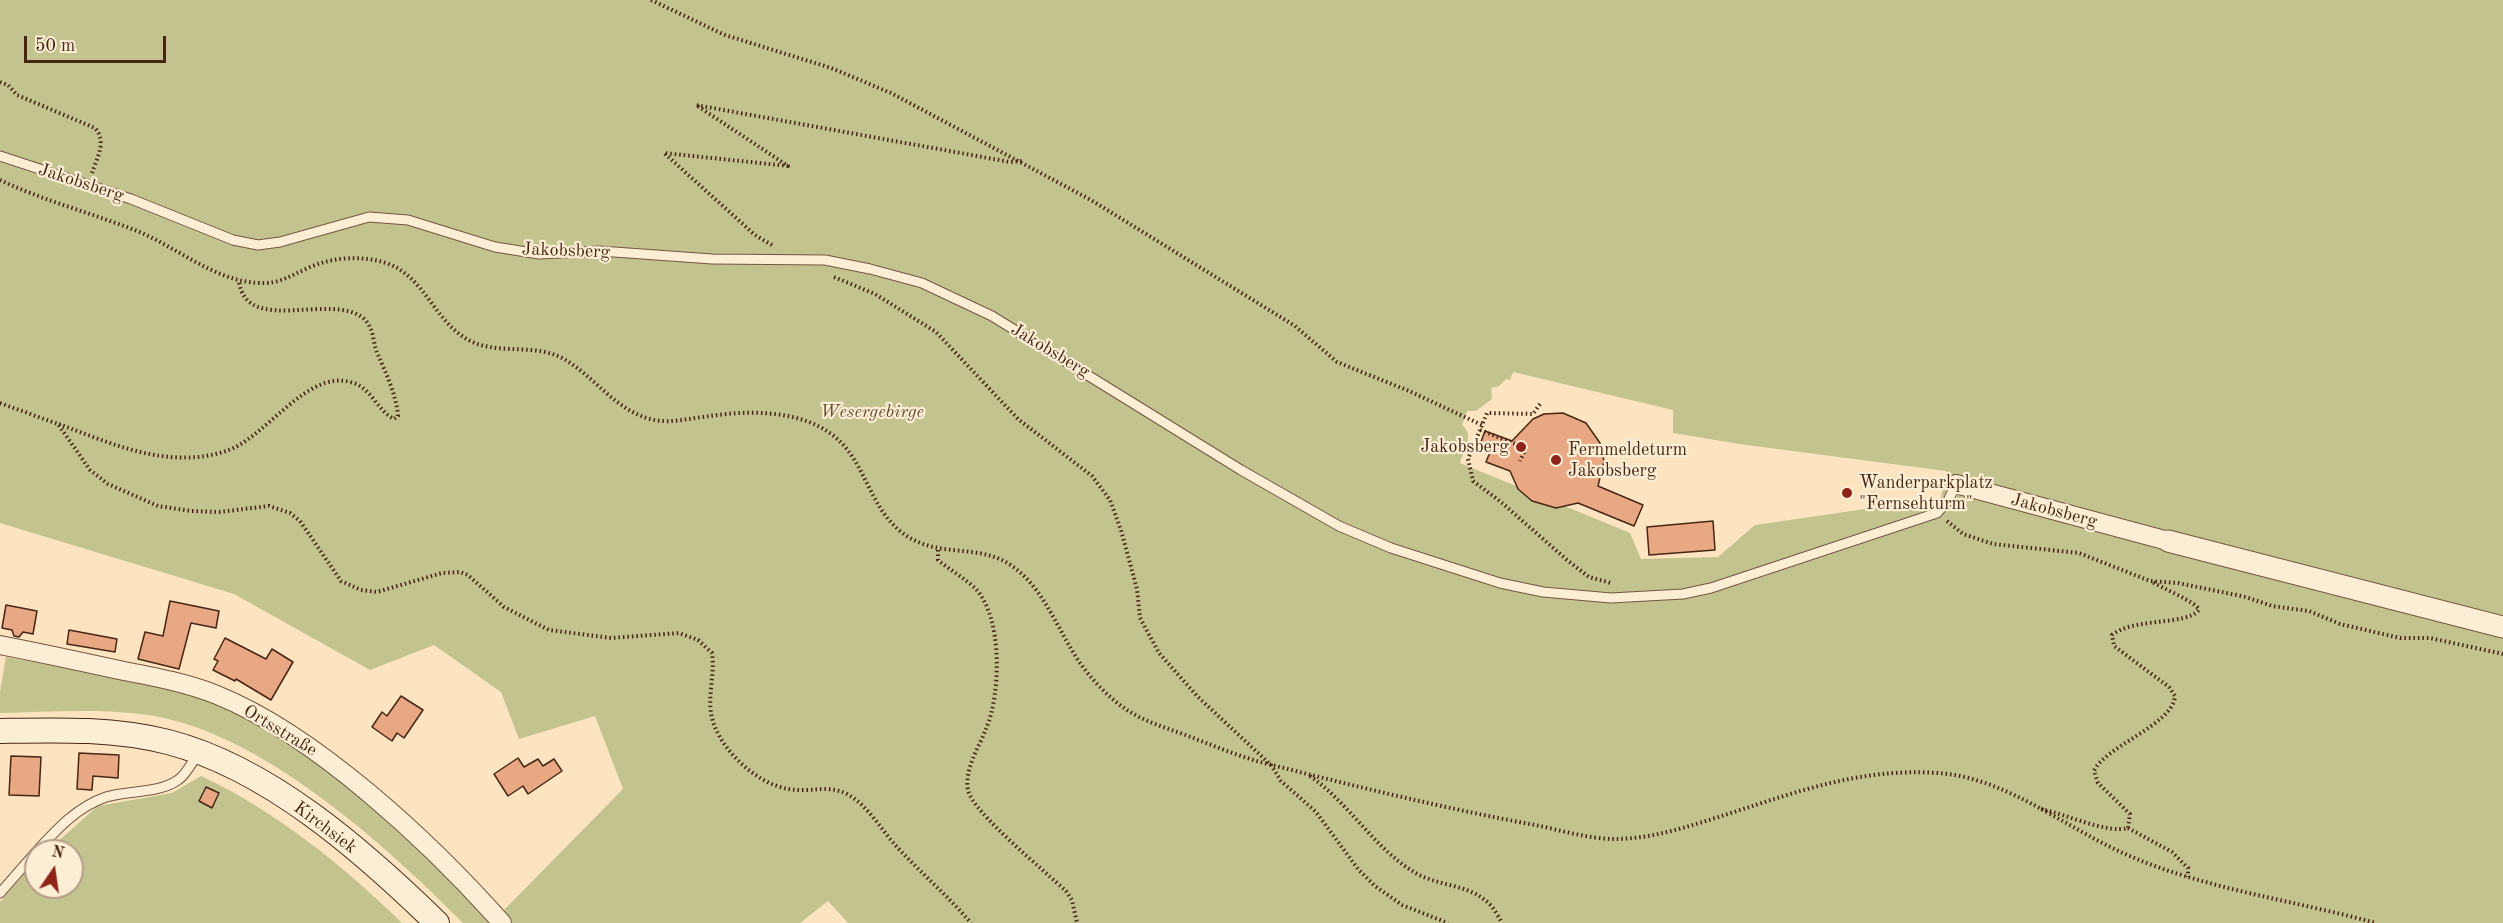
<!DOCTYPE html>
<html>
<head>
<meta charset="utf-8">
<style>
  body { margin:0 }
  #map { position:relative; width:2503px; height:923px; overflow:hidden; background:#fbe4bf; font-family:"Old Standard TT",serif }
  canvas { display:block }
  .north { position:absolute; left:24px; top:839px; width:60px; height:60px; box-sizing:border-box; background:#fcedd5; border:2px solid #b49d88; border-radius:50%; rotate:13deg; font-size:16px; font-weight:700; line-height:24px; text-align:center; color:#472615 }
  .north::after { content:''; display:block; margin:auto; width:21px; height:27px; background:#8f2418; clip-path:polygon(50% 0,100% 100%,50% 72%,0 100%) }
  .scale { position:absolute; left:24px; top:36px; width:142px; height:27px; box-sizing:border-box; border:3px solid #472615; border-top:0; padding-left:8px; font-size:18px; line-height:21px; white-space:nowrap; color:#472615; -webkit-text-stroke:4px #fcedd5; paint-order:stroke }
</style>
</head>
<body>
<div id="map">
<canvas width="2503" height="923"></canvas>
<div class="north">N</div>
<div class="scale">50 m</div>
</div>
<script>
const ctx = document.querySelector('canvas').getContext('2d');
ctx.lineJoin = 'round';
function fillPath(path, color) { ctx.fillStyle = color; ctx.fill(path, 'evenodd'); }
function strokePath(path, color, width, dash) { ctx.strokeStyle = color; ctx.lineWidth = width; ctx.lineCap = dash ? 'butt' : 'round'; ctx.setLineDash(dash || []); ctx.stroke(path); }
function write(font, color, halo, rows, align = 'center') {
  ctx.font = font + ' "Old Standard TT",serif'; ctx.lineWidth = 4.5; ctx.setLineDash([]); ctx.textBaseline = 'middle'; ctx.strokeStyle = halo; ctx.fillStyle = color; for (const [text, x, y, turn = 0] of rows) {
    ctx.save(); ctx.translate(x, y); ctx.rotate((+turn || 0) * Math.PI / 180); ctx.textAlign = isNaN(turn) ? turn : align; if (halo) ctx.strokeText(text, 0, 0); ctx.fillText(text, 0, 0); ctx.restore();
  }
}
const green = new Path2D(`
  M0 0H2503V923H848L828 901 800 923H509L501 913 623 789 595 716 519 739 501 692 434 645 370 670 234 594 0 523ZM1513 372 1673 410V433L1739 444 1946 471 1941 498 1755 525 1718 557 1641 559 1630 533 1460 463C1464 450 1475 435 1462 425L1467 411H1476L1492 399 1491 388 1499 386 1506 379 1510 380Z
  M6 657 167 687 241 713 340 777 429 854 494 923H463C388 847 270 741 164 718 111 707 54 712 0 713V692Z
  M201 776C273 809 345 867 402 923H0V902L36 861V887H72V851H47L98 806 172 793Z`);
const building = new Path2D(`
  M1563 413 1586 423 1600 443 1604 461 1598 486 1643 505 1634 526 1578 503 1556 508 1532 501 1518 489 1510 471 1486 462 1490 452 1479 447 1485 431 1512 441 1533 419 1544 414Z
  M1713 521 1715 550 1649 555 1647 527Z
  M170 601 219 611 216 628 191 623 179 669 138 659 145 632 163 636Z
  M6 605 37 611 33 634 23 632 19 637 14 636 12 630 2 628Z
  M69 630 117 639 115 652 67 644Z
  M225 638 266 659 272 649 293 662 271 700 236 679 235 681 213 670 218 661 214 659Z
  M401 696 423 710 404 738 397 733 392 741 372 727 382 712 387 716Z
  M79 753 119 755 118 778 93 776 92 790 77 789Z
  M11 756 41 757 39 796 9 795Z
  M518 758 524 767 538 759 543 766 554 759 562 771 528 794 523 786 508 796 494 774Z
  M206 787 219 793 212 808 199 801Z`);
const path = new Path2D(`
  M651 0 725 35 831 68 891 93 1091 200 1295 326 1337 362 1409 391 1482 425
  M0 82 8 85 17 95 95 128C107 141 97 158 92 173
  M0 180C44 201 92 213 137 231 177 247 214 281 259 283 279 284 290 276 308 268 332 257 361 255 386 263 422 275 433 316 462 336 492 358 532 341 564 359 595 377 614 409 650 419 668 424 685 419 703 417 741 411 785 409 820 427 866 451 864 501 900 531 937 561 976 541 1012 566 1044 588 1058 631 1080 663 1092 680 1109 698 1127 710 1145 722 1167 728 1188 736 1217 747 1245 759 1276 766 1362 788 1448 809 1535 825 1560 830 1589 839 1614 839 1654 839 1693 825 1731 813 1802 790 1862 768 1938 773 2009 778 2067 830 2132 857 2207 889 2296 901 2376 923
  M772 245 755 235 664 153 788 166 696 105 1010 162 1022 161
  M834 277 875 294 936 332 1018 419 1092 476 1110 500 1121 530 1137 589 1140 618 1159 653 1198 697 1271 765 1281 781 1316 812 1358 869 1375 886 1402 905 1448 923
  M0 403 58 424 90 470 108 484 158 506 191 511 219 512 269 506 290 513 300 521 341 581 361 590 377 592 442 573 460 572 468 575 504 607 549 630 611 638 679 633 698 640 712 653C715 673 708 693 711 713 716 746 755 784 789 789 810 793 827 784 847 794 869 806 881 830 897 847 921 873 948 896 971 923
  M1540 404 1533 414 1487 413 1468 459 1473 481 1501 502 1567 560 1589 577 1611 583
  M59 424C112 444 169 470 226 451 265 439 306 370 350 382 372 387 376 410 394 419L398 416C397 397 386 373 378 355 372 342 375 328 363 318 330 292 246 336 239 281
  M1480 430 1526 448 1520 461
  M1947 521 1963 534 1993 544 2079 553 2150 581 2178 583 2246 597 2272 606 2309 611 2340 624 2400 638H2430L2503 654
  M938 550V560C950 570 964 578 975 588 1003 617 1001 694 986 729 979 747 964 770 968 790 972 812 1046 872 1066 891L1072 900 1077 923
  M1310 776C1349 803 1374 848 1414 872 1436 886 1467 884 1486 901 1493 906 1498 916 1502 923
  M2041 809C2065 814 2108 834 2128 828L2130 814 2098 783 2094 771C2105 746 2173 725 2175 696L2169 687 2114 646 2112 635C2135 617 2185 626 2199 610 2197 602 2161 588 2151 581
  M2128 828 2172 852 2188 868V877`);
const service = new Path2D(`
  M0 156 131 199 233 240 258 245 280 242 369 217 408 220 495 247 539 254 600 251 712 259 825 260 870 269 922 283 992 316 1241 470 1339 526 1391 548 1500 583 1543 592 1611 598 1683 594 1711 588 1937 513 1948 501 1956 484
  M37 851C57 829 77 807 106 797 128 790 158 794 178 780 186 775 192 762 198 754
  M0 893 36 852`);
const minor = new Path2D(`
  M1956 484 2168 541
  M0 645C41 653 83 662 124 671 155 677 187 683 217 695 316 735 431 843 502 923`);
const tertiary = new Path2D(`
  M2168 541 2503 627`);
const secondary = new Path2D(`
  M0 731C56 730 112 728 168 742 269 768 363 851 437 923`);
const markers = [
  [1521,447,6,"#8f2418"],
  [1556,460,6,"#8f2418"],
  [1847,493,6,"#8f2418"]
];
const streetNames = [
  ["Jakobsberg",81,183,18],
  ["Jakobsberg",566,251,2],
  ["Jakobsberg",1050,351,31],
  ["Jakobsberg",2054,511,15],
  ["Ortsstraße",280,731,31],
  ["Kirchsiek",325,828,37]
];
const parkNames = [
  ["Wesergebirge",872,412]
];
const poiNames = [
  ["Jakobsberg",1509,447,"right"],
  ["Fernmeldeturm",1568,450],
  ["Jakobsberg",1568,471],
  ["Wanderparkplatz",1859,483],
  ["\"Fernsehturm\"",1859,504]
];
fillPath(green, '#c2c38f');
fillPath(building, '#e7a883');
strokePath(building, '#472615', 1.5);
strokePath(service, '#745640', 11);
strokePath(minor, '#745640', 20);
strokePath(tertiary, '#745640', 23);
strokePath(secondary, '#472615', 26);
strokePath(path, '#472615', 4, [1.5, 3]);
strokePath(service, '#fcedd5', 9);
strokePath(minor, '#fcedd5', 18);
strokePath(tertiary, '#fcedd5', 21);
strokePath(secondary, '#fcedd5', 24);
for (const [x, y, r, color] of markers) { const dot = new Path2D(); dot.arc(x, y, r, 0, 2 * Math.PI); ctx.fillStyle = color; ctx.fill(dot); strokePath(dot, '#fcedd5', 2); }
write('18px', '#472615', '#fcedd5', streetNames);
write('italic 18px', '#664d34', '#fcedd5', parkNames);
write('18px', '#472615', '#fcedd5', poiNames, 'left');
</script>
</body>
</html>
